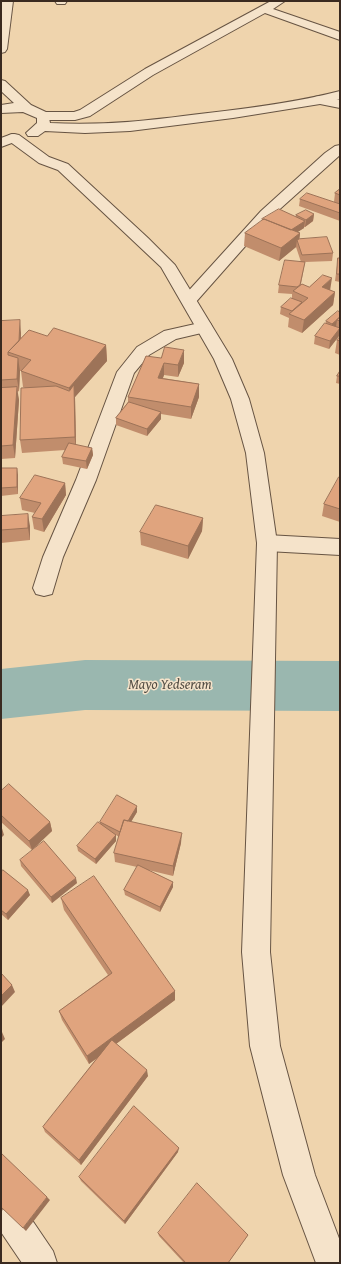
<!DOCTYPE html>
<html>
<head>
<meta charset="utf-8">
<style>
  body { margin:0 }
  #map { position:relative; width:341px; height:1264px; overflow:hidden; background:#efd4ad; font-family:"Gentium Book Plus",serif }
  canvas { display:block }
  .frame { position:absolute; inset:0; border:2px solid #3a2a20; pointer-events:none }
</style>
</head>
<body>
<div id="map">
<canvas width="341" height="1264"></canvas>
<div class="frame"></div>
</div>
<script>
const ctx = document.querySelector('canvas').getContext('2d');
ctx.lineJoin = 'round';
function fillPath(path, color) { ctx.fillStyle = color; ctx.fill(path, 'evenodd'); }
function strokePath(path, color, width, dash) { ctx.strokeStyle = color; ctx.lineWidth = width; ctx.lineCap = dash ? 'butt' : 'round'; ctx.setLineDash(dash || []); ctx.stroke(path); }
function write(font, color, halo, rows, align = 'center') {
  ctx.font = font + ' "Gentium Book Plus",serif'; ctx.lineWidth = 3; ctx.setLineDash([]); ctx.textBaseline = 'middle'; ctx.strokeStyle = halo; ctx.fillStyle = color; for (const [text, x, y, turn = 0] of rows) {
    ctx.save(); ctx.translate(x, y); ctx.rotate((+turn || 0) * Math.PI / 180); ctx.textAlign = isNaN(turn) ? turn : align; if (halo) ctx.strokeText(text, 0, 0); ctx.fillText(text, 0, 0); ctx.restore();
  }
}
const river = new Path2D(`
  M85 660 340 661V711L85 710 1 719V669Z`);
const minor = new Path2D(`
  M55 1H67L65 4H57Z
  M271 1H285L273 9 340 32V40L265 13 153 75 90 116 75 120H43L38 119 36 116 38 113 43 112H74L80 110 145 69Z
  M320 96 340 100V108L315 103 314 100 315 97Z
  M12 134 17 135 19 138 17 141 1 147V138Z
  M340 145V155L271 217 195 303 189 305 183 303 181 300 183 297 261 211 325 153 335 146Z
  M204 322 210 323 212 327 210 331 176 339 149 355 134 373 96 480 63 557 52 594 44 596 36 594 33 588 43 557 76 480 117 372 137 347 164 331Z
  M267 535 340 539V555L267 551 260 548 257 543 260 538Z
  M1 1191 12 1196 34 1223 53 1251 57 1263H22L1 1232Z`);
const tertiary = new Path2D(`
  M1 1H13L7 49 5 52 1 53Z
  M1 80 5 81 31 105 48 113 50 123C106 126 153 120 208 113 252 108 297 102 340 91V99L320 104 233 118 130 131 85 133 45 131 38 136H28L26 133 37 123V118L23 112 1 113V105L14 103 1 91Z
  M14 134 19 135 49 157 68 164 148 238 175 265 232 359 249 399 264 453 277 543 270 952 280 1046 315 1175 340 1241V1263H316L283 1175 250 1046 242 952 257 543 246 453 231 399 214 359 161 267 58 170 39 163 9 141 7 138 9 135Z`);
const wall = new Path2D(`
  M340 189V221L299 206 300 199 334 202 335 193Z
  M314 214 313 221 305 227H304V228L297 232 300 233 299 239 333 253 332 261 305 262 301 284 309 287 330 290 335 292 333 305 302 333 288 327 289 318 280 314 281 307 292 298V294L278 293 279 285 301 262 296 247 279 261 244 246 245 233 262 221V219L296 217V215Z
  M338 258H340V282L335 281Z
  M340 311V334H339V336L329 349 314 344 315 336 326 324V321L340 312Z
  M1 321 21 333V338L47 336 106 345 107 361 75 397 76 445 92 448 93 455 87 469 63 464 62 457 65 450 22 453 20 440 25 388 23 387 21 371H20L19 391 17 392 19 400 15 458 1 459Z
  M340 337V355L335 353 337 340Z
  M146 356 184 363 178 377 164 375 163 378 199 384V397L191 419 161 414V419L147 436 116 425V418L128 402V397Z
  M340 371V384L336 383 337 376Z
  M1 468 18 475V494L1 496Z
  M340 477V522L322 516 324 504Z
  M65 483 66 495 44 532 34 529 32 517 35 513 22 510 20 498Z
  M1 516 30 526V540L1 543Z
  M203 518 202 531 188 559 141 545 140 532Z
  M1 791 50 822 52 831 32 850 1 822Z
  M137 812 131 822 181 843 173 876 148 870 173 882V887L160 912 125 895 124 890 137 867 115 862 114 853 119 837 116 835V841L96 864 78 851 77 846 100 824V822Z
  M20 860 77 883 52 903 21 866Z
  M1 873 30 895 8 920 1 914Z
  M61 898 175 991V1000L116 1044 148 1076 81 1165 45 1132 43 1127 97 1058 89 1064 62 1020 59 1011 108 975 64 910Z
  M178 1152 125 1224 81 1181 79 1177Z
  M158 1233 248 1235 228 1263H184L159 1236Z`);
const shadedWall = new Path2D(`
  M314 214 313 221 305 227 306 220Z
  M305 221 304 228 287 239 288 232Z
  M300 233 299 244 297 240 296 247 279 261 281 248Z
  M332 278 330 291 322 287Z
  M335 292 333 305 302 333 304 320Z
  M20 320 21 333 20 357 19 344Z
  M337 320 336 327 331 331 332 324Z
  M340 328 339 336 329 349 330 341Z
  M106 345 107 361 75 397 76 450 69 388Z
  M184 350V363L178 377V365Z
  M18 358 20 371 19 391 17 379Z
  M164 363V375L158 390V378Z
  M199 384V397L191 419V407Z
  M17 387 19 400 15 458 13 445Z
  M161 412V419L147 436V429Z
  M92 448 93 455 87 469 86 461Z
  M17 468 18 475V494L17 487Z
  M65 483 66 495 44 532 42 519Z
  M28 514 30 526V540L28 528Z
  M203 518 202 531 188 559V546Z
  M137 806V812L121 838V832Z
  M50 822 52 831 32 850 29 841Z
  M1 825 4 835 1 838Z
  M182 833 181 843 173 876V866Z
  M116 835V841L96 864 95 859Z
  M76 878 77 883 52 903 51 897Z
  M173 882V887L160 912V907Z
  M28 890 30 895 8 920 6 914Z
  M12 985 15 992 1 1007V996Z
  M175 991V1000L89 1064 87 1056Z
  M1 1032H2L5 1039 1 1043Z
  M147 1070 148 1076 81 1165 79 1160Z
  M179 1148 178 1152 125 1224 124 1221Z
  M47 1197 50 1200 26 1231 23 1228Z
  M1 1207 3 1209 1 1213Z`);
const building = new Path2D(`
  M340 189V195L335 193Z
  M307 193 340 204V213L300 199Z
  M279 209 305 221 291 230 264 219 263 220 262 219Z
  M306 210 314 214 306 220 296 215Z
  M264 219 300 233 281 248 245 233Z
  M327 237 333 253 302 255 297 240 299 239Z
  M338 258H340V274H337Z
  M285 260 305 262 300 285 297 287 279 285Z
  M323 275 332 278 322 287 335 292 304 320 289 314 308 298 293 291 302 284 309 287Z
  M291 298 302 302 292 311 281 307Z
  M338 311 340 312V317L332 324 326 321Z
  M340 317V321L337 320Z
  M20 320 19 341 8 352V355L18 358 17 379 1 380V321Z
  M325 323 340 328 330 341 315 336Z
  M54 328 106 345 69 388 21 371 31 360 8 352 29 330 47 336Z
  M340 337V341L337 340Z
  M165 347 184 350 178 365 164 363 158 378 199 384 191 407 128 397 146 356 161 358Z
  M340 371V376H337Z
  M74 385 75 437 20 440 21 388 56 386 69 391Z
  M17 387 13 445 1 446V388Z
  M129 402 161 412 147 429 116 418Z
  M69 443 92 448 86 461 62 457Z
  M1 468H17V487L1 488Z
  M35 475 65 483 42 519 32 517 41 503 20 498Z
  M339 477H340V509L324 504Z
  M156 505 203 518 188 546 140 532Z
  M28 514V528L1 530V516Z
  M9 784 50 822 29 841 1 815V791Z
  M117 795 137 806 128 821 124 820 120 832 100 822Z
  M124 820 182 833 173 866 114 853Z
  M98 822 116 835 95 859 77 846Z
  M44 841 76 878 51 897 20 860Z
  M138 865 173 882 160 907 124 890Z
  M3 870 28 890 6 914 1 910V873Z
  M94 876 175 991 87 1056 59 1011 112 973 61 898Z
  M1 973 12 985 1 996Z
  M112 1040 147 1070 79 1160 43 1127Z
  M134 1106 179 1148 124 1221 79 1177Z
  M1 1153 47 1197 23 1228 1 1207Z
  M197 1183 248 1235 228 1263H186L158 1233Z`);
const waterNames = [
  ["Mayo Yedseram",170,685]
];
fillPath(river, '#9ab7af');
strokePath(minor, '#675443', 2);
strokePath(tertiary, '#675443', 2);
fillPath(minor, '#f5e3ca');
fillPath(tertiary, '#f5e3ca');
fillPath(wall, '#c18d6c');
fillPath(shadedWall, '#9d7358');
fillPath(building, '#e0a47e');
strokePath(building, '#9d7358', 1);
write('italic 14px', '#524d44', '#f5e3ca', waterNames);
</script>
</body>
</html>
